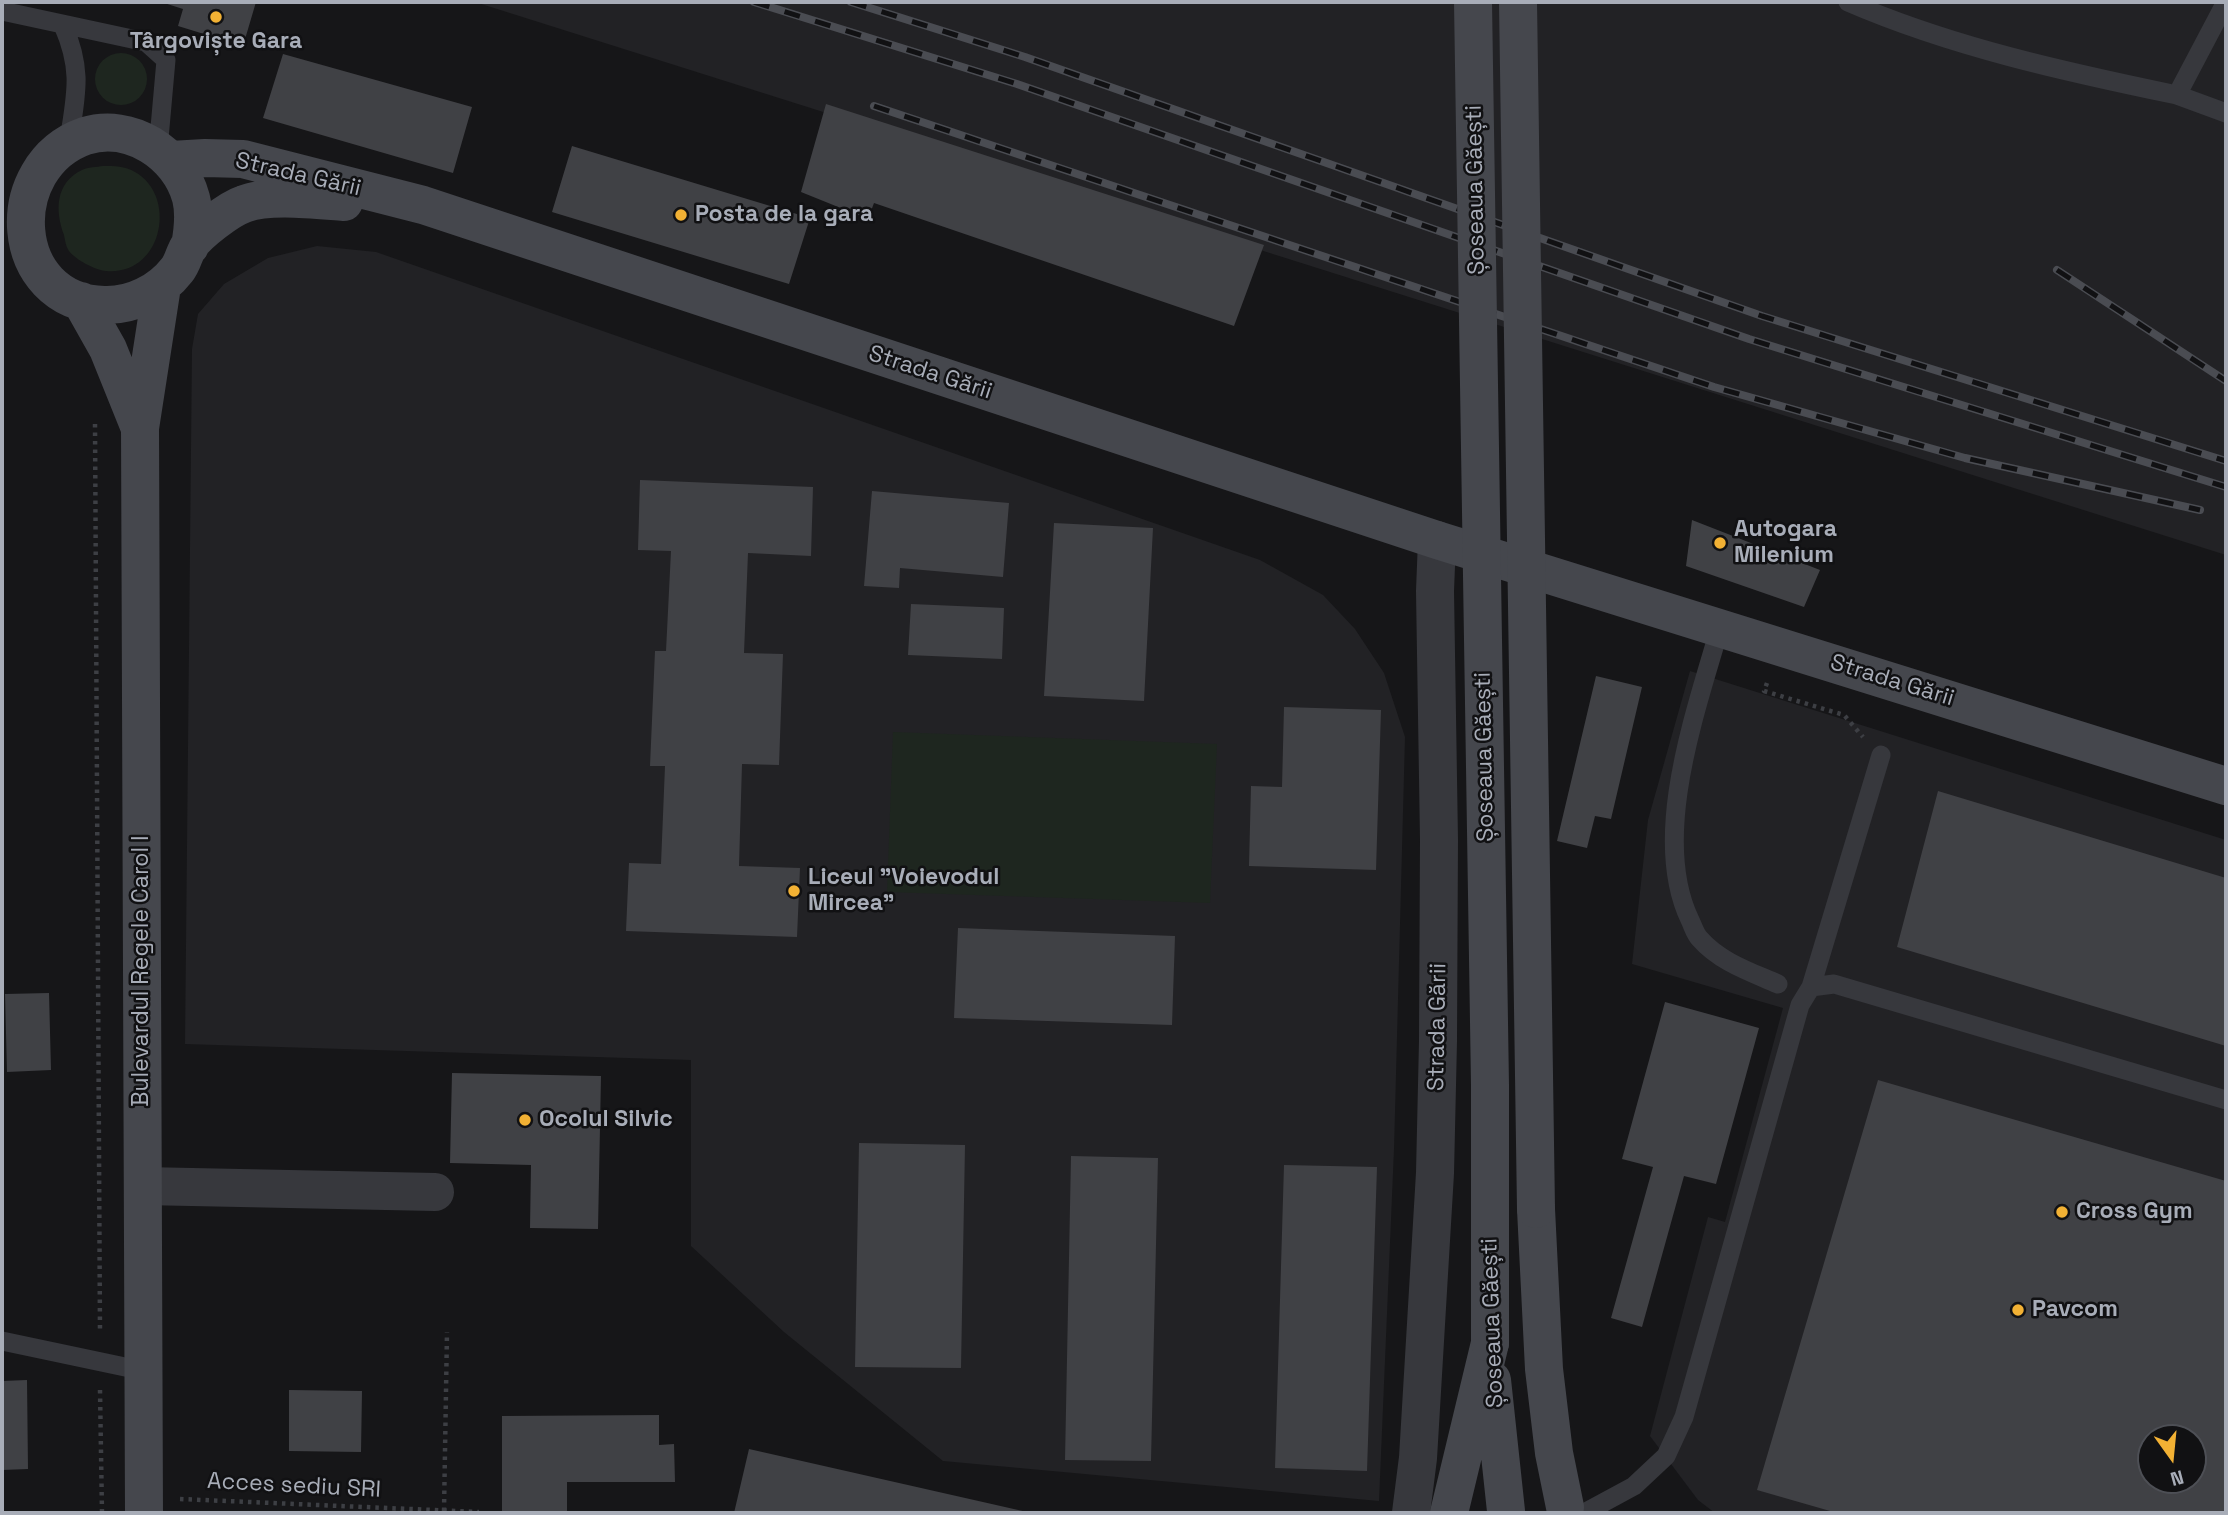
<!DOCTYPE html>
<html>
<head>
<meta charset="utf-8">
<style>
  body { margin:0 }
  #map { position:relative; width:2228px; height:1515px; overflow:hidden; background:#161618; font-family:"Space Grotesk",sans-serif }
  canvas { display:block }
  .frame { position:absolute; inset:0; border:4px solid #a8adb8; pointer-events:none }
  .north { position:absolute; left:2137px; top:1424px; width:70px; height:70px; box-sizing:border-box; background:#111113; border:2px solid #4d4f55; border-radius:50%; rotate:165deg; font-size:19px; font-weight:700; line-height:28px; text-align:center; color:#a8adb8 }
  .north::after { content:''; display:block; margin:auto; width:24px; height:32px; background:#f2b134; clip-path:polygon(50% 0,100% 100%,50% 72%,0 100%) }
</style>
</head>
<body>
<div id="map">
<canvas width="2228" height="1515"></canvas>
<div class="frame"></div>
<div class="north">N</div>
</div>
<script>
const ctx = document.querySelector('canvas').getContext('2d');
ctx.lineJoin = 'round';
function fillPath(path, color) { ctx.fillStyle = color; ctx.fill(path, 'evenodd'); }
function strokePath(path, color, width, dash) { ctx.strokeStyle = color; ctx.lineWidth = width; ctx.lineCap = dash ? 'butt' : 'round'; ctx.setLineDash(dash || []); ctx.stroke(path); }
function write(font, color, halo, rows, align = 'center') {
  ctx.font = font + ' "Space Grotesk",sans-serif'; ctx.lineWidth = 5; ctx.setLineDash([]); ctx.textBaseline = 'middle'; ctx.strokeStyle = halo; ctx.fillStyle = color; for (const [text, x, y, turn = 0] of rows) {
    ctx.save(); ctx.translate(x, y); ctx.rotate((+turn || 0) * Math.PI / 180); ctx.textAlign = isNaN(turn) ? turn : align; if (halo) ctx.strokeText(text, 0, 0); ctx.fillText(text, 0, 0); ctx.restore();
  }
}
const built = new Path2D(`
  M475 2H2226V555Z
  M317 246 376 252 1260 560 1323 595 1355 629 1384 673 1405 737 1394 1149 1379 1501 943 1461 784 1332 691 1246V1060L185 1044 192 349 198 314 224 284 268 258Z
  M1690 671 2226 840V1513H1715L1698 1500 1650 1436 1708 1217 1725 1222 1783 1008 1632 964 1648 820ZM2151 1438H2193V1480H2151Z`);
const green = new Path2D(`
  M95 79a26 26 0 1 1 52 0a26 26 0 1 1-52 0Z
  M103 166C114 166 125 166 135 172 178 196 163 276 106 271 95 270 76 260 69 251 66 247 65 240 64 235 55 211 55 183 82 170 88 167 97 167 103 166Z
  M893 732 1217 744 1210 903 887 892Z`);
const building = new Path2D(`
  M161 2H256L243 46 178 26 183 9Z
  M283 54 472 107 453 173 263 118Z
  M826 104 1264 245 1234 326 874 203 868 219 801 192Z
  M572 146 810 218 789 284 552 212Z
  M640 480 813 487 811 556 748 553 744 653 783 654 779 765 742 764 739 866 800 868 797 937 626 931 629 863 661 864 665 766H650L655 651H666L671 551 638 550Z
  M872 491 1009 503 1003 577 900 568 899 588 864 586Z
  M1692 520 1820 570 1804 607 1686 566Z
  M1054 523 1153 528 1144 701 1044 696Z
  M911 604 1004 608 1002 659 908 655Z
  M1596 676 1642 687 1611 819 1595 816 1587 848 1557 841Z
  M1284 707 1381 710 1376 870 1249 866 1251 786 1282 787Z
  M1938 791 2226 878V1046L1897 947Z
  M958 928 1175 936 1172 1025 954 1018Z
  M49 993 51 1070 7 1072 5 994Z
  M1665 1002 1759 1028 1716 1184 1684 1176 1642 1327 1611 1318 1653 1167 1622 1159Z
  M452 1073 601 1076 598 1229 530 1228 531 1165 450 1163Z
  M1878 1080 2226 1181V1513H1837L1757 1490ZM2151 1438H2193V1480H2151Z
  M859 1143 965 1145 961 1368 855 1367Z
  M1071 1156 1158 1158 1151 1461 1065 1460Z
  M1284 1165 1377 1167 1367 1471 1275 1468Z
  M27 1380 28 1469 2 1470V1381Z
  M289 1390 362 1391 361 1452 289 1451Z
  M659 1415V1445L674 1444 675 1482H567V1513H502V1416Z
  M749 1449 1027 1512V1513H734Z`);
const path = new Path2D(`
  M95 424 100 1333
  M1767 683 1764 691 1844 715 1863 737
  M100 1390 102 1513
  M180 1499 479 1512
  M444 1511 447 1332`);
const lane = new Path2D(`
  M1848 2C1952 47 2066 72 2177 95
  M2226 2 2177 95 2226 113
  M2 11 146 42 166 60 158 150
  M63 25C83 71 76 94 69 141
  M1720 627C1696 711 1650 837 1690 920 1693 926 1695 934 1700 939 1720 962 1751 972 1778 984
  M1811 987 1881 755
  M2 1341 144 1371
  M1584 1513 1634 1486 1666 1456 1684 1417 1800 1005 1811 987 1834 984 2226 1100`);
const street = new Path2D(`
  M143 1186 435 1192
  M1411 1513 1418 1458 1435 1173 1438 1041 1439 840 1435 591 1437 540`);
const secondary = new Path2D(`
  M171 160 205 158 243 159 423 205 1437 540 2226 786
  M190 246C193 230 195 214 191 198 179 153 130 122 85 136 0 166 7 302 104 305 132 306 160 292 177 270 183 263 184 253 189 246 198 233 229 209 244 204 268 194 317 200 344 202
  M81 301 108 349 139 426
  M1536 1209 1544 1369 1554 1453 1565 1507
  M1492 1380 1506 1511
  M144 1513 140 428 162 286
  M1449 1513 1490 1343`);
const rail = new Path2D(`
  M754 2 1017 84 1749 339 2226 487
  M851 2 1025 57 1762 316 2226 461
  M874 106 1714 387 1965 458 2200 510
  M2057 270 2226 381`);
const secondaryBridge = new Path2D(`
  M1473 2 1490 1085V1343
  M1518 2 1536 1209`);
const markers = [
  [216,17,7,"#f2b134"],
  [681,215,7,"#f2b134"],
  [1720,543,7,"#f2b134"],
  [794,891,7,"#f2b134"],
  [525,1120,7,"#f2b134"],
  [2062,1212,7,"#f2b134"],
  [2018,1310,7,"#f2b134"]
];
const poiNames = [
  ["Târgoviște Gara",216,42,"center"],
  ["Posta de la gara",695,215],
  ["Autogara",1734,530],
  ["Milenium",1734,556],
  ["Liceul \"Voievodul",808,878],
  ["Mircea\"",808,904],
  ["Ocolul Silvic",539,1120],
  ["Cross Gym",2076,1212],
  ["Pavcom",2032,1310]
];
const streetNames = [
  ["Strada Gării",298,175,13],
  ["Șoseaua Găești",1476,190,-91],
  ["Strada Gării",930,373,18],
  ["Strada Gării",1892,681,17],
  ["Șoseaua Găești",1485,757,-91],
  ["Bulevardul Regele Carol I",142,971,-90],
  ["Strada Gării",1438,1027,-89],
  ["Șoseaua Găești",1493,1323,-92],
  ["Acces sediu SRI",294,1486,3]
];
fillPath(built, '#222225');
fillPath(green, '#1e261f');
fillPath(building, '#404145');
strokePath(path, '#3d3f44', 4.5, [3.5, 5]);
strokePath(lane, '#37383d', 19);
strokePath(street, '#37383d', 38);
strokePath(secondary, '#45474d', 38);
strokePath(rail, '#4a4c52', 8);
strokePath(rail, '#111113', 5, [16]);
strokePath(secondaryBridge, '#45474d', 38);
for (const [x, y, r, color] of markers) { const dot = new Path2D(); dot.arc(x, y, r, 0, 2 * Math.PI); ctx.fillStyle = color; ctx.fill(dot); strokePath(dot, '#111113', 2.5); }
write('bold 23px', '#a8adb8', '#111113', poiNames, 'left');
write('23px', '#a8adb8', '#111113', streetNames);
</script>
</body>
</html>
